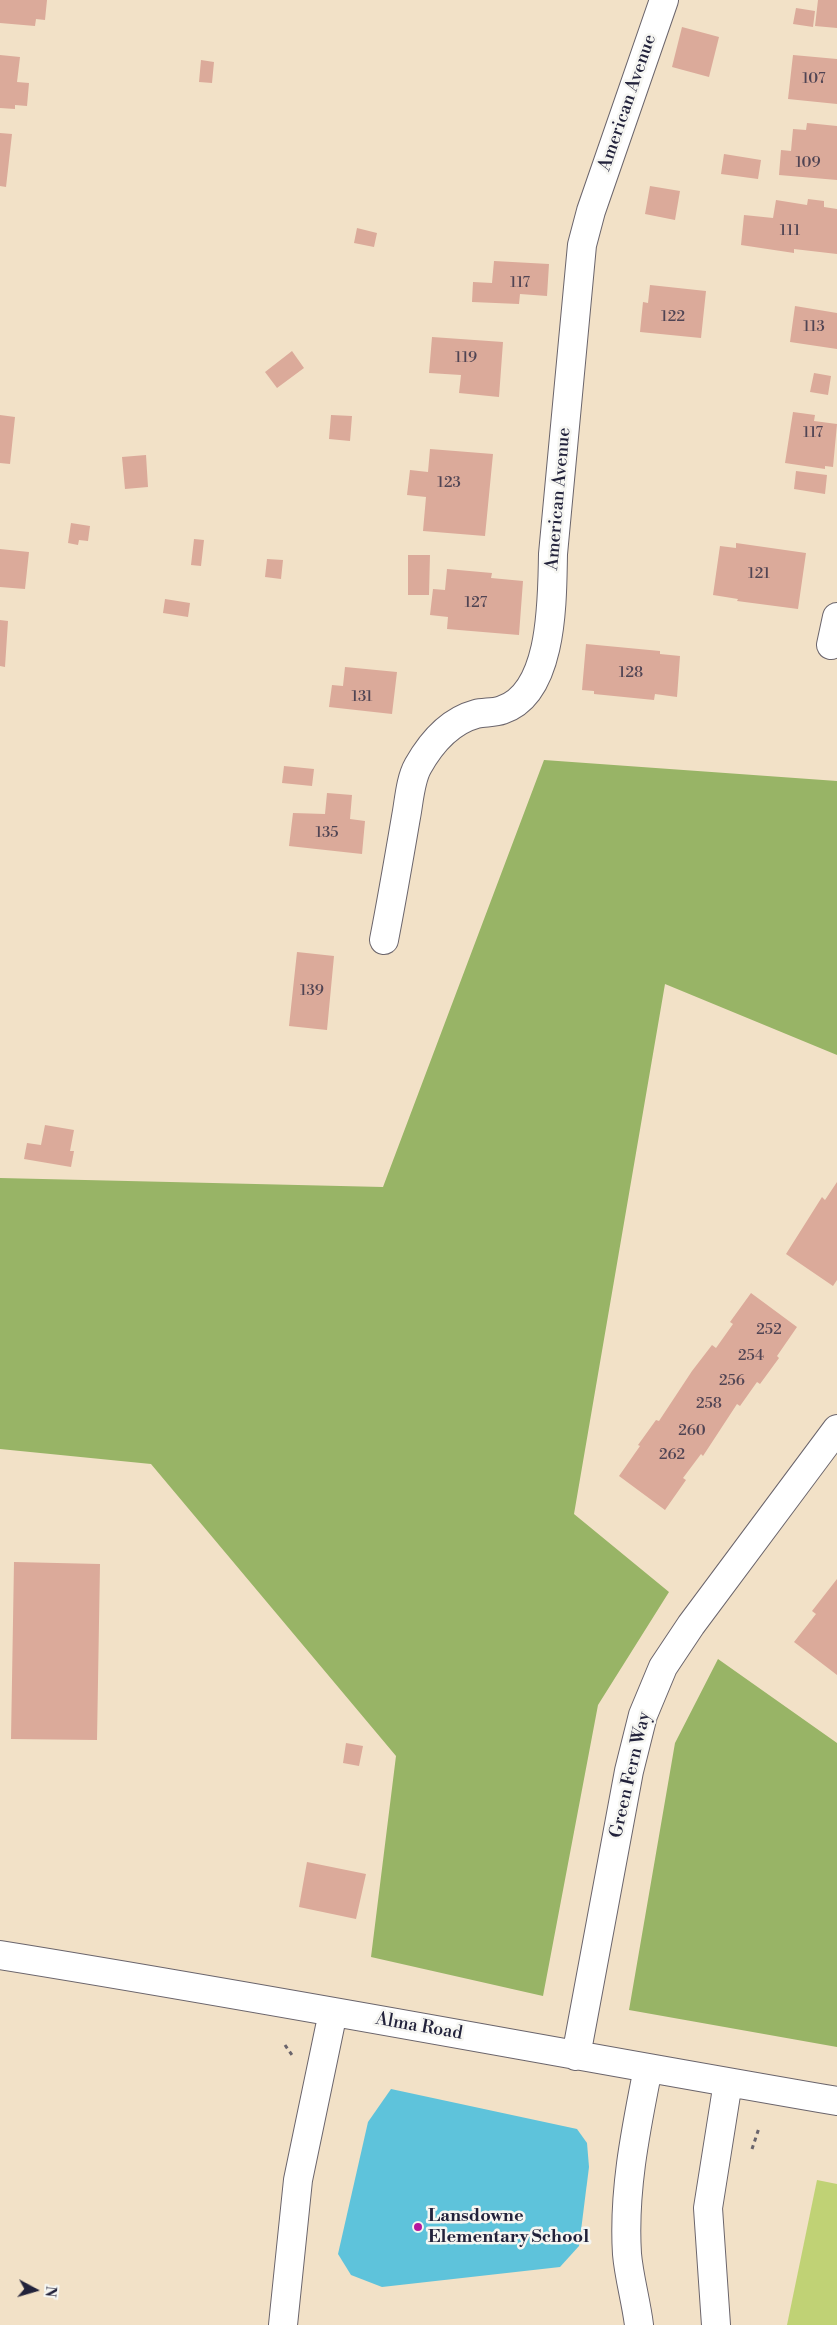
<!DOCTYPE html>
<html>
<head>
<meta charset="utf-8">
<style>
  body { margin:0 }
  #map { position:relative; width:837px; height:2325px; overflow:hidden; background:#f2e1c7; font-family:"Libre Bodoni",serif }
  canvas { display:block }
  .north { position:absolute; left:10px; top:2265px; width:50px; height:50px; -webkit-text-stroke:4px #f6f6f2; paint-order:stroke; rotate:96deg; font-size:14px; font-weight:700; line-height:20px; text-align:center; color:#22223b }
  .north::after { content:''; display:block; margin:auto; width:18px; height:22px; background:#22223b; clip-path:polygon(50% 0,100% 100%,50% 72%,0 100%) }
</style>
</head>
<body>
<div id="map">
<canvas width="837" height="2325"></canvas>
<div class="north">N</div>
</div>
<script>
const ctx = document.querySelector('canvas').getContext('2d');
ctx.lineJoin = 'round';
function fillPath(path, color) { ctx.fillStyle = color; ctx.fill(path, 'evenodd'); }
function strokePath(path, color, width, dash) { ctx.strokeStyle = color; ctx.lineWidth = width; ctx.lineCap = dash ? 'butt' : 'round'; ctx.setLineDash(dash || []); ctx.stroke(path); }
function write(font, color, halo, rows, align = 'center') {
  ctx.font = font + ' "Libre Bodoni",serif'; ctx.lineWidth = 5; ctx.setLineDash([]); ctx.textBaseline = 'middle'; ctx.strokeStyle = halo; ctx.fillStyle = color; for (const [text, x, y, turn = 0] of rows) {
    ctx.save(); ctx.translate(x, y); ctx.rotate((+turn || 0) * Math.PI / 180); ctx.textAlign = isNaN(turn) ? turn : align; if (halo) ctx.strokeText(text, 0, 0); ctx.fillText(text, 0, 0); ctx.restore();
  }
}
const green = new Path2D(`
  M817 2180 837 2184V2325H787Z`);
const forest = new Path2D(`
  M544 760 837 781V1055L665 984 574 1514 669 1592 598 1705 543 1996 371 1957 396 1756 151 1464 0 1449V1178L383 1187Z
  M718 1659 837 1743V2047L629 2010 675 1743Z`);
const water = new Path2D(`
  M391 2089 577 2129 587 2143 589 2167 579 2246 560 2267 382 2287 351 2275 338 2254 368 2122Z`);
const building = new Path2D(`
  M0 0H47L45 20 36 19 35 26 0 23Z
  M818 0H837V28L815 26Z
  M796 8 815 11 813 27 793 24Z
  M682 27 719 37 709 77 672 67Z
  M0 55 20 57 17 82 29 83 27 106 15 105V109L0 108Z
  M793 55 837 59V104L788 99Z
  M201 60 214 62 212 83 199 82Z
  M807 123 837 126V180L779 175 781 150 791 151 793 129 806 130Z
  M0 133 12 134 6 187 0 186Z
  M724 154 761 160 758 179 721 174Z
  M650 186 680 191 675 220 645 214Z
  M808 199 824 201V207L837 209V254L794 249V253L741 245 744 215 773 218 776 200 807 205Z
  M357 228 377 233 374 247 354 243Z
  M494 261 549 264 547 296 520 294 519 304 472 302 473 282 492 283Z
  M650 285 706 291 701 338 640 332 643 302 648 303Z
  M795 306 837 313V349L790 342Z
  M432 337 503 342 499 397 459 393 461 375 429 373Z
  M292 351 304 368 277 388 265 372Z
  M814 373 831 376 828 395 810 392Z
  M793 412 815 415 814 421 837 424 833 467 825 466V469L785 463Z
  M0 415 15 417 10 464 0 463Z
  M331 415 352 416 350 441 329 439Z
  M430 449 493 454 485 536 423 531 426 497 407 495 410 470 428 472Z
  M146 455 148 487 125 489 122 457Z
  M796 471 827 475 825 494 794 489Z
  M71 523 90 526 88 541 79 540 78 545 68 543Z
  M194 539 204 540 201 566 191 565Z
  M736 543 806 553 798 609 737 601 738 599 713 595 720 546 736 548Z
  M0 549 29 552 25 589 0 587Z
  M408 555H430L429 595H408Z
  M267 559 283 560 281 579 265 577Z
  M447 569 492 573 491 578 523 581 519 635 447 629 448 617 430 615 433 589 445 590Z
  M165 599 190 603 188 617 163 613Z
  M0 620 8 621 5 667 0 666Z
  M586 644 660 651V654L680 656 677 697 655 694 654 700 594 694V691L582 690Z
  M345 667 397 672 392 714 329 707 332 685 343 686Z
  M284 766 314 769 312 786 282 783Z
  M327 793 352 795 350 819 365 821 362 854 289 846 293 813 325 814Z
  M297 952 334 956 327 1030 289 1026Z
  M45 1125 74 1130 70 1151H74L71 1167 24 1159 27 1143 41 1145Z
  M837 1182V1280L833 1286 786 1254 822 1197 825 1200Z
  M751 1293 797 1327 777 1356 779 1358 760 1384 757 1382 740 1406 737 1404 703 1456 701 1454 683 1478 686 1480 665 1510 619 1476 640 1446 638 1445 656 1420 659 1421 692 1371 712 1345 716 1348 733 1324 730 1322Z
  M14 1562 100 1564 97 1740 11 1739Z
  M837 1579V1675L794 1642 816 1614 812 1611Z
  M346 1743 363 1746 359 1766 343 1763Z
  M307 1862 366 1874 356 1919 299 1907Z`);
const path = new Path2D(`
  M285 2045 292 2055
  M752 2149 759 2128`);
const minor = new Path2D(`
  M831 645 837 617
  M384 940C392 899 399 858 406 817 409 802 410 780 418 766 431 743 450 721 476 714 484 712 494 713 502 710 554 693 552 598 553 554L582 245 591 211 664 0
  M0 1955C280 2000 558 2053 837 2101
  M576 2056 629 1771 643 1715 663 1667 691 1625 837 1429
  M283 2325 298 2180 333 2012
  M639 2325C636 2301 629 2277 627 2254 623 2191 636 2129 648 2068
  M716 2325 708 2208 728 2082`);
const markers = [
  [418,2227,5,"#b5179e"]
];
const numberNames = [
  ["107",814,79],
  ["109",808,163],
  ["111",790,231],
  ["117",520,283],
  ["122",673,317],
  ["113",814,327],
  ["119",466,358],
  ["117",813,433],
  ["123",449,483],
  ["121",759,574],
  ["127",476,603],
  ["128",631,673],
  ["131",362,697],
  ["135",327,833],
  ["139",312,991],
  ["252",769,1330],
  ["254",751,1356],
  ["256",732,1381],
  ["258",709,1404],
  ["260",692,1431],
  ["262",672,1455]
];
const streetNames = [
  ["American Avenue",628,103,-71],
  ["American Avenue",559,499,-85],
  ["Green Fern Way",631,1775,-77],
  ["Alma Road",419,2027,10]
];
const poiNames = [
  ["Lansdowne",428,2217],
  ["Elementary School",428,2238]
];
fillPath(green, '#c0d275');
fillPath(forest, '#98b466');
fillPath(water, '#5ec3db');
fillPath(building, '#dbaa9a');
strokePath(minor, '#6b656c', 30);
strokePath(path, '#6b656c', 3, [4, 4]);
strokePath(minor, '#fff', 28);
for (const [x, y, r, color] of markers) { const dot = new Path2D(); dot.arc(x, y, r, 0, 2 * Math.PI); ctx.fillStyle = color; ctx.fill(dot); strokePath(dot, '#f6f6f2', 2); }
write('15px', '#504453', null, numberNames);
write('18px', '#22223b', '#f6f6f2', streetNames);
write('bold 18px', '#22223b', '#f6f6f2', poiNames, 'left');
</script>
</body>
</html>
